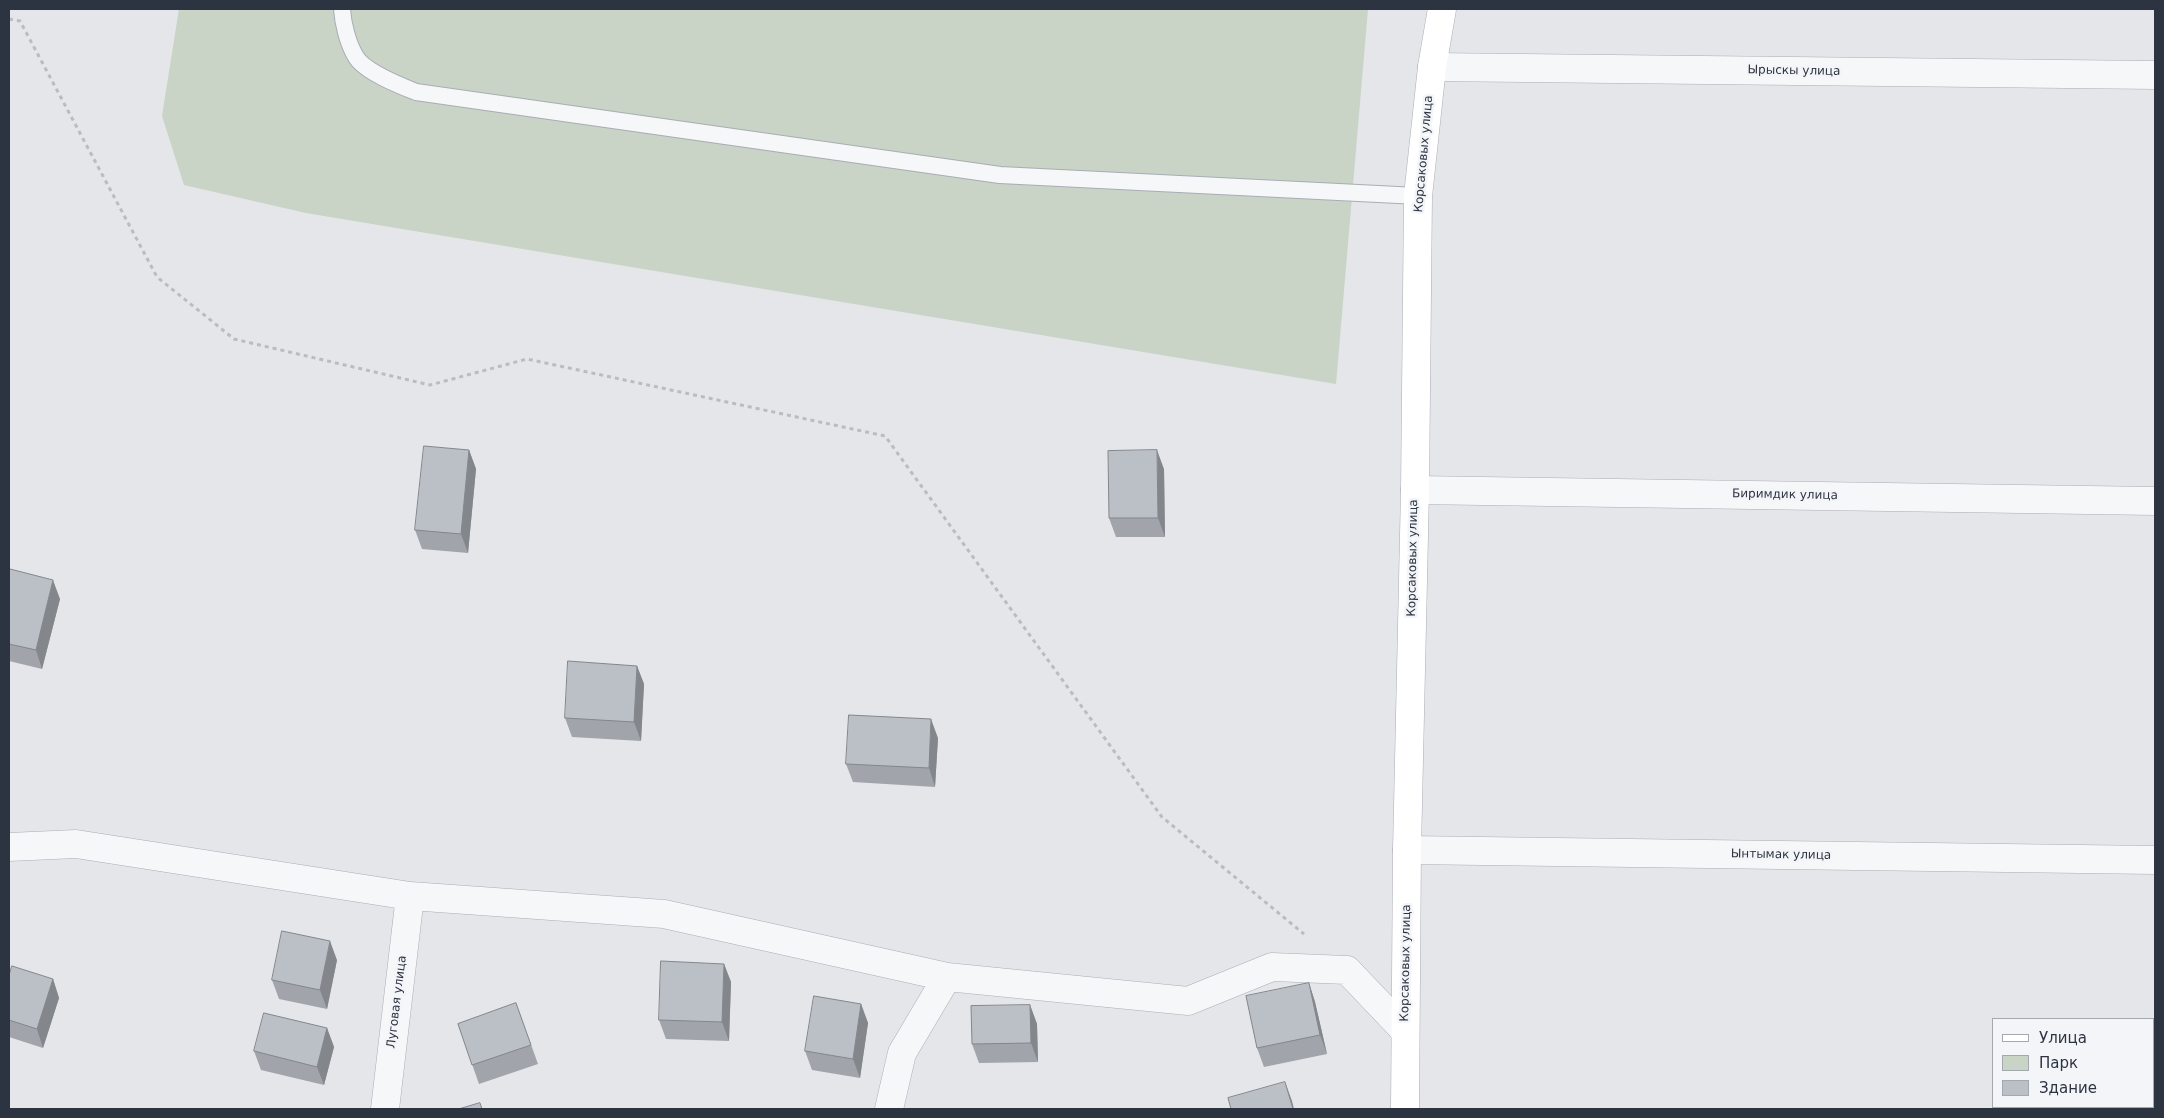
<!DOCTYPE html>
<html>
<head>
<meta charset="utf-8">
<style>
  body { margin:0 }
  #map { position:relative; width:2164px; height:1118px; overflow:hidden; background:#e4e6ea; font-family:"DejaVu Sans",sans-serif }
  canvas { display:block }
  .frame { position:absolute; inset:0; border:10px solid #2d3441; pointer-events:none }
  .legend { position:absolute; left:1992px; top:1018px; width:162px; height:90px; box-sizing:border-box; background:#f3f5f8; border:1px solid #a4a8af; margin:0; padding:6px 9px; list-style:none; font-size:15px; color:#2d3441 }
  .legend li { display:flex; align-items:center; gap:10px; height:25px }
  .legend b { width:25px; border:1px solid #a4a8af }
</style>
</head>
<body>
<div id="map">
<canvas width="2164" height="1118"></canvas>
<div class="frame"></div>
<ul class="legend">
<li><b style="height:6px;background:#fff"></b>Улица</li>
<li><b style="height:14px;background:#c9d3c6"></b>Парк</li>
<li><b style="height:14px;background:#bbc0c7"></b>Здание</li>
</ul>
</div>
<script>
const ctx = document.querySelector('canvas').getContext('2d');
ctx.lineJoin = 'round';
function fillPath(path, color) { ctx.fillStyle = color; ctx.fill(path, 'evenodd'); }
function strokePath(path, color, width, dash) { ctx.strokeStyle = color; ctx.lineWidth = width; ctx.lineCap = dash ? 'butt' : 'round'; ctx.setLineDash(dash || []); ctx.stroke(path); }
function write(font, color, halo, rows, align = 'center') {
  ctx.font = font + ' "DejaVu Sans",sans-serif'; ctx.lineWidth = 5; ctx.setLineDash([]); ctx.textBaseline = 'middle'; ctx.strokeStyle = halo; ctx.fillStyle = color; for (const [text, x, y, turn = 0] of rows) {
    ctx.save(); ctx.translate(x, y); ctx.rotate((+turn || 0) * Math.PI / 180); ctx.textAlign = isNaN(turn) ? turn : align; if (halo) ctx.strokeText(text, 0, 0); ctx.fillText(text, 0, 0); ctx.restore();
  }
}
const green = new Path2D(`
  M179 9H1368L1336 384 306 213 184 185 162 116Z`);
const path = new Path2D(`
  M9 19 20 21 157 277 234 339 430 385 527 359 885 436 1162 817 1304 934`);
const lane = new Path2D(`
  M342 9C343 24 348 44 356 57 365 72 401 86 416 92L1000 175 1418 196`);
const street = new Path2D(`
  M1432 67 2155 75
  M1415 490 2155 501
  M9 847 76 844 410 896 664 914 947 977 1188 1001 1272 967 1347 970 1405 1031
  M1407 850 2155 860
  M385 1109 410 896
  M889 1109 902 1053 947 977`);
const secondary = new Path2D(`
  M1405 1109 1407 850 1415 490 1418 196 1432 67 1442 9`);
const wall = new Path2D(`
  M469 450 476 469 468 553 422 549 415 530Z
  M1164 469 1165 537H1116L1109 518Z
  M9 574 60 599 42 669 9 661Z
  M637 666 644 684 641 741 572 737 565 718Z
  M938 738 935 787 853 782 846 764Z
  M337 960 327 1009 279 999 272 980Z
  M724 964 731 982 729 1041 666 1039 659 1020Z
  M9 976 53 979 59 998 43 1048 9 1037Z
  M1309 983 1315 1002 1327 1054 1264 1067 1257 1048Z
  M516 1003 538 1064 479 1084 458 1024Z
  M861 1004 868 1023 860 1078 812 1070 805 1051Z
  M1030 1005 1037 1024 1038 1062 979 1063 972 1044Z
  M327 1028 334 1047 324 1085 261 1070 254 1051Z`);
const shadedWall = new Path2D(`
  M469 450 476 469 468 553 461 534Z
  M1157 450 1164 469 1165 537 1158 518Z
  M53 580 60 599 42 669 36 650Z
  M637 666 644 684 641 741 634 722Z
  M931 719 938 738 935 787 929 768Z
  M330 941 337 960 327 1009 320 990Z
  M724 964 731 982 729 1041 722 1022Z
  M53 979 59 998 43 1048 37 1029Z
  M1309 983 1315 1002 1327 1054 1320 1035Z
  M861 1004 868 1023 860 1078 853 1059Z
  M1030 1005 1037 1024 1038 1062 1031 1043Z
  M327 1028 334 1047 324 1085 317 1067Z
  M1285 1082 1292 1101 1294 1109H1293Z`);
const building = new Path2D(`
  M424 446 469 450 461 534 415 530Z
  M1157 450 1158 518H1109L1108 451Z
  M10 569 53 580 36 650 9 644V574Z
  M568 661 637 666 634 722 565 718Z
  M849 715 931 719 929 768 846 764Z
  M282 931 330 941 320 990 272 980Z
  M661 961 724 964 722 1022 659 1020Z
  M12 966 53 979 37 1029 9 1020V976Z
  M1309 983 1320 1035 1257 1048 1246 996Z
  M814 996 861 1004 853 1059 805 1051Z
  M516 1003 531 1045 472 1065 458 1024Z
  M1030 1005 1031 1043 972 1044 971 1006Z
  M264 1013 327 1028 317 1067 254 1051Z
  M1285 1082 1293 1109H1231L1228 1098Z
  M480 1103 482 1109H459Z`);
const streetNames = [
  ["Ырыскы улица",1794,71,1],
  ["Корсаковых улица",1424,154,-85],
  ["Биримдик улица",1785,495,1],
  ["Корсаковых улица",1413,558,-89],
  ["Ынтымак улица",1781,855,1],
  ["Корсаковых улица",1406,963,-89],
  ["Луговая улица",397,1002,-83]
];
fillPath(green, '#c9d3c6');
strokePath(lane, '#a9adb4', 18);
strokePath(street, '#a9adb4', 29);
strokePath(secondary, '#a9adb4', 29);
strokePath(path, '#babcc2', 3, [4, 4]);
strokePath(lane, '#f6f7f9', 16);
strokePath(street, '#f6f7f9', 28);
strokePath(secondary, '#fff', 28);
fillPath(wall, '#a1a5ab');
fillPath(shadedWall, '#83868b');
fillPath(building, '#bbc0c7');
strokePath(building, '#83868b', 1);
write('12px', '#2d3441', '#f3f5f8', streetNames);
</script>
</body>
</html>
